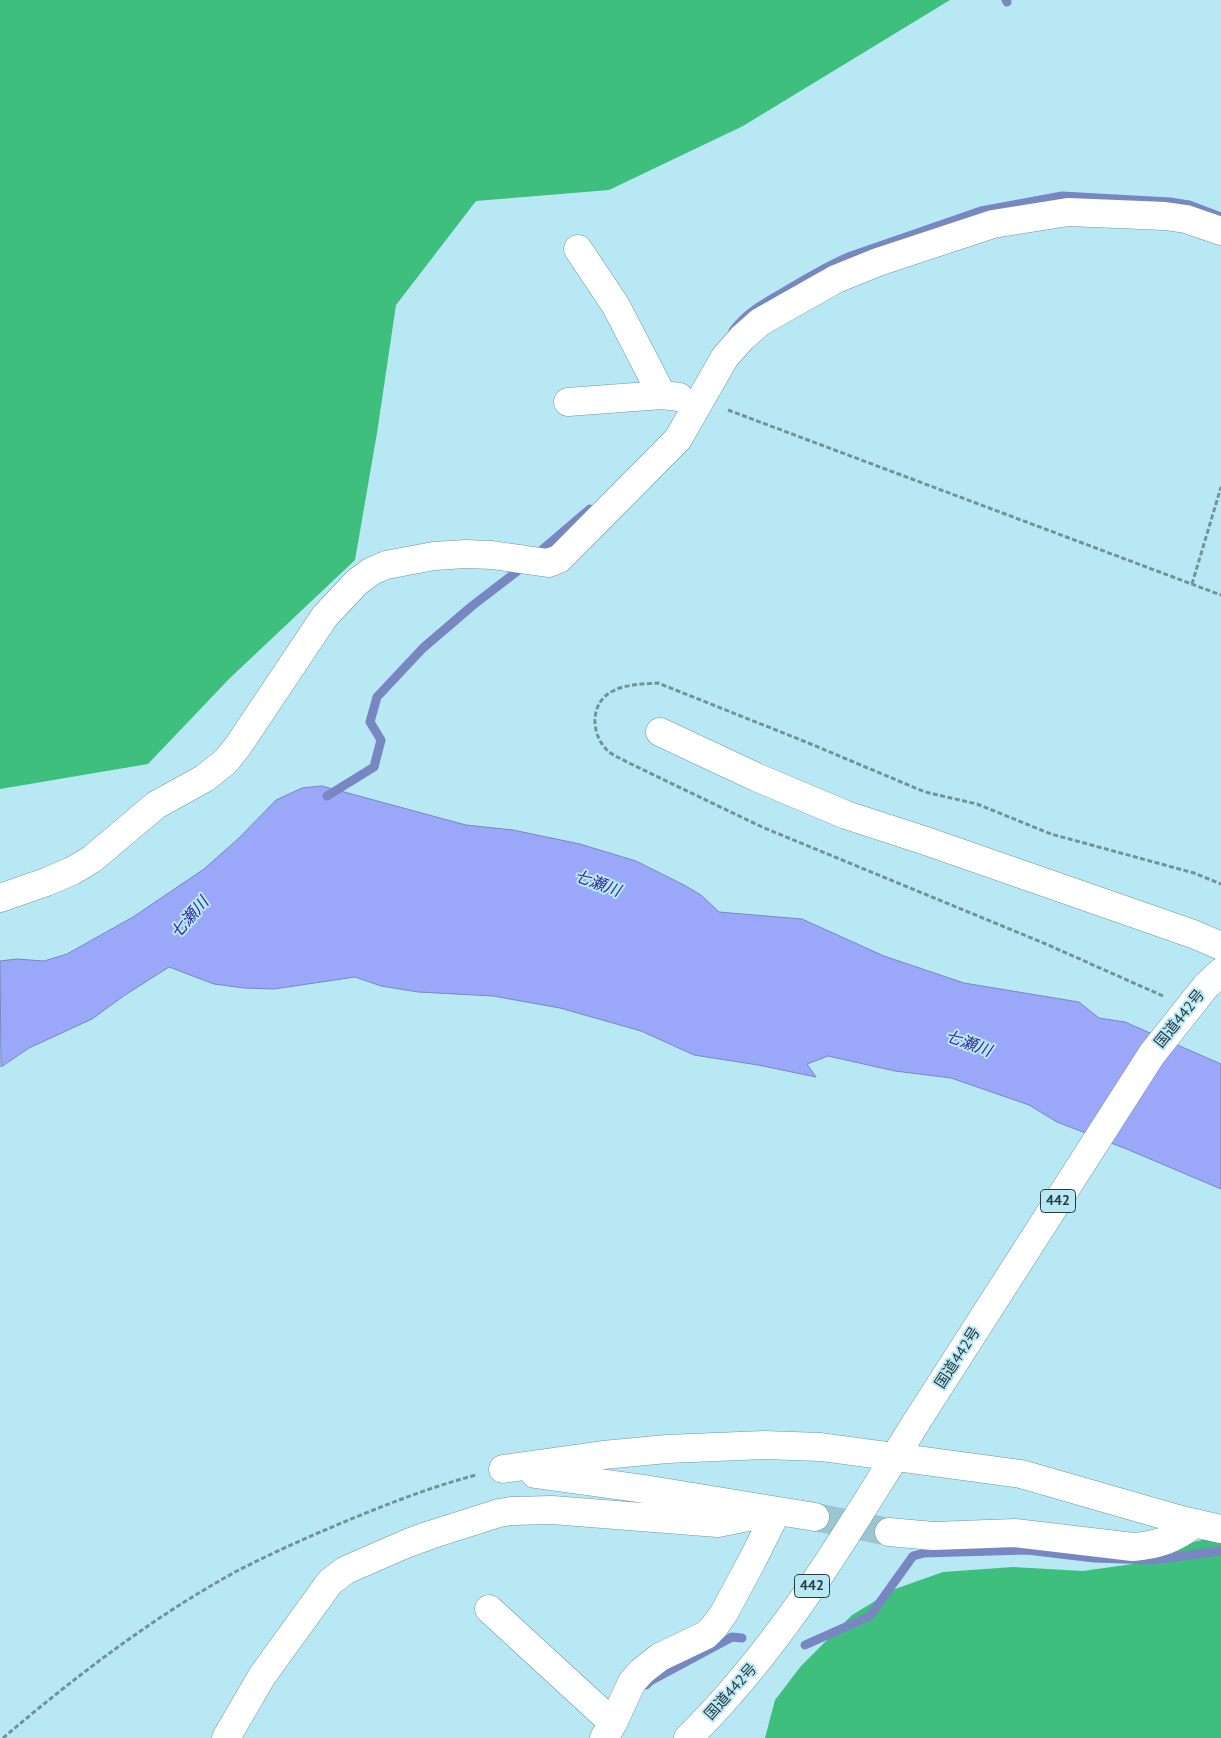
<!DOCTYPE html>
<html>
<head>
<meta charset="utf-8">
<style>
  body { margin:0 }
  canvas { display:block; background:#b9e8f5 }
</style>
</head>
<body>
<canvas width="1221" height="1738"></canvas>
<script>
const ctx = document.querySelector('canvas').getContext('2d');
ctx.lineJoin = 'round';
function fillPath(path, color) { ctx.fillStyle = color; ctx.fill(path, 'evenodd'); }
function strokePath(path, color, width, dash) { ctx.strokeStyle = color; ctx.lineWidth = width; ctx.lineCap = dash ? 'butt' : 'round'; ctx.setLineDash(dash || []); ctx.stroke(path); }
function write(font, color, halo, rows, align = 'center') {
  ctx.font = font + ' "PT Sans","Noto Sans JP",sans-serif'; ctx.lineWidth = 4; ctx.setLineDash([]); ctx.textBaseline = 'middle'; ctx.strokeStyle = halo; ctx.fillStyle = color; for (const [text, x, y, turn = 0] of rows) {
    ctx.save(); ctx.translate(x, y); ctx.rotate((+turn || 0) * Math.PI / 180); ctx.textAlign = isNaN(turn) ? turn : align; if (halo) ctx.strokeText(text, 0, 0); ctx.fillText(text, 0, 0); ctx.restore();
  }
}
const forest = new Path2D(`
  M0 0H950L743 126 609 190 476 201 396 305 377 433 355 560 229 679 148 764 0 789Z
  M1221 1535V1738H765L775 1700 801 1666 852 1615 895 1589 943 1572 1013 1567 1083 1571 1133 1564 1179 1546Z`);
const water = new Path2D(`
  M322 786 466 825 513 830 580 844 636 861 684 885 701 895 719 912 802 919 884 956 964 983 1079 1002 1099 1018 1125 1022 1221 1064V1189L1129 1150 1057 1122 1029 1105 951 1078 895 1071 828 1056 807 1064 816 1077 758 1065 694 1055 641 1031 560 1008 493 996 418 992 381 986 355 977 274 989 244 988 214 984 169 967 125 995 92 1019 29 1048 1 1067 0 961 17 959 44 961 67 954 133 917 204 869 239 838 276 800 302 788Z`);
const stream = new Path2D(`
  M1006 0 1007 2
  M733 331C748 311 768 301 789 289 809 277 829 265 851 256L981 211 1062 196 1170 202 1189 205 1221 217
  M535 556 590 509
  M327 796 374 767 381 740 370 722 377 697 423 648 472 606 524 566
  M805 1645 870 1616 913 1556 924 1553 1027 1550 1094 1558 1152 1560 1221 1551
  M646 1685 650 1681 732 1637 742 1638`);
const minorTunnel = new Path2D(`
  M815 1517 889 1532`);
const path = new Path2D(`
  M728 410 1221 595
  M1192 584 1221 487
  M1163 996 1046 944 762 827 627 762C620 758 612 755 607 750 590 733 590 702 613 691 626 684 644 684 658 683L806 742 925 792 977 804 1051 834 1194 873 1221 884
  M3 1738C76 1676 153 1617 237 1571 272 1553 308 1537 344 1522 387 1504 431 1487 476 1475`);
const minor = new Path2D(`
  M578 249 616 306 662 395
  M568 402 662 395 679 397
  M660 732 756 777 846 815 926 841 1193 934 1221 946
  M0 898 46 882 72 871 92 859 156 805 205 778 226 761 238 746 325 616 357 582 372 571 386 565 434 556 466 554 492 555 548 563 559 559 678 439 725 357 742 338 760 322 836 279 878 262 993 224 1068 212 1165 216 1186 219 1221 231
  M503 1469 603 1455 667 1449 764 1445 821 1447 1021 1474 1181 1520 1221 1529
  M535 1474 644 1489 815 1517
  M889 1532 933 1536 1015 1533 1133 1547C1159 1545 1174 1539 1196 1523
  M489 1609 613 1723
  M226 1738 262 1676 330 1582 346 1570 408 1543 430 1535 499 1513 511 1511 552 1510 718 1523 777 1511
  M604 1738 613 1723 632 1682 642 1671 660 1657 706 1635 714 1627 724 1613 752 1561 777 1511`);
const trunk = new Path2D(`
  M1206 986 1221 972
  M688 1738C782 1646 848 1532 917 1421`);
const trunkBridge = new Path2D(`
  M917 1421 1152 1054 1206 986`);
const shields = [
  [1058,1201,35],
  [812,1586,35]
];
const shieldNames = [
  ["442",1058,1201],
  ["442",812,1586]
];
const streetNames = [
  ["国道442号",1180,1019,-51],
  ["国道442号",958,1358,-57],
  ["国道442号",731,1692,-48]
];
const waterNames = [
  ["七瀬川",597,884,20],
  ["七瀬川",190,918,-49],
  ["七瀬川",968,1044,20]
];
fillPath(forest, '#3ebf7e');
fillPath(water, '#9ba7f9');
strokePath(water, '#7887c2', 1);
strokePath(stream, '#7887c2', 9);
strokePath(minorTunnel, '#9cc5d1', 28, [28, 14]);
strokePath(minor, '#6b97a4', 29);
strokePath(trunk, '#6b97a4', 29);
strokePath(path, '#72939c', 3, [5, 2.5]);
strokePath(minor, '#fff', 28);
strokePath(trunk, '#fff', 28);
strokePath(trunkBridge, '#6b97a4', 29, []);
strokePath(trunkBridge, '#fff', 28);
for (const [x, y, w] of shields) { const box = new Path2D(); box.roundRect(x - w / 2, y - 11.5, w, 23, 4); ctx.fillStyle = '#b9e8f5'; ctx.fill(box); strokePath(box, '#283b40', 1); }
write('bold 14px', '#283b40', null, shieldNames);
write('15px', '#283b40', '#b9e8f5', streetNames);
write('italic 16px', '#302599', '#b9e8f5', waterNames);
</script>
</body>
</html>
